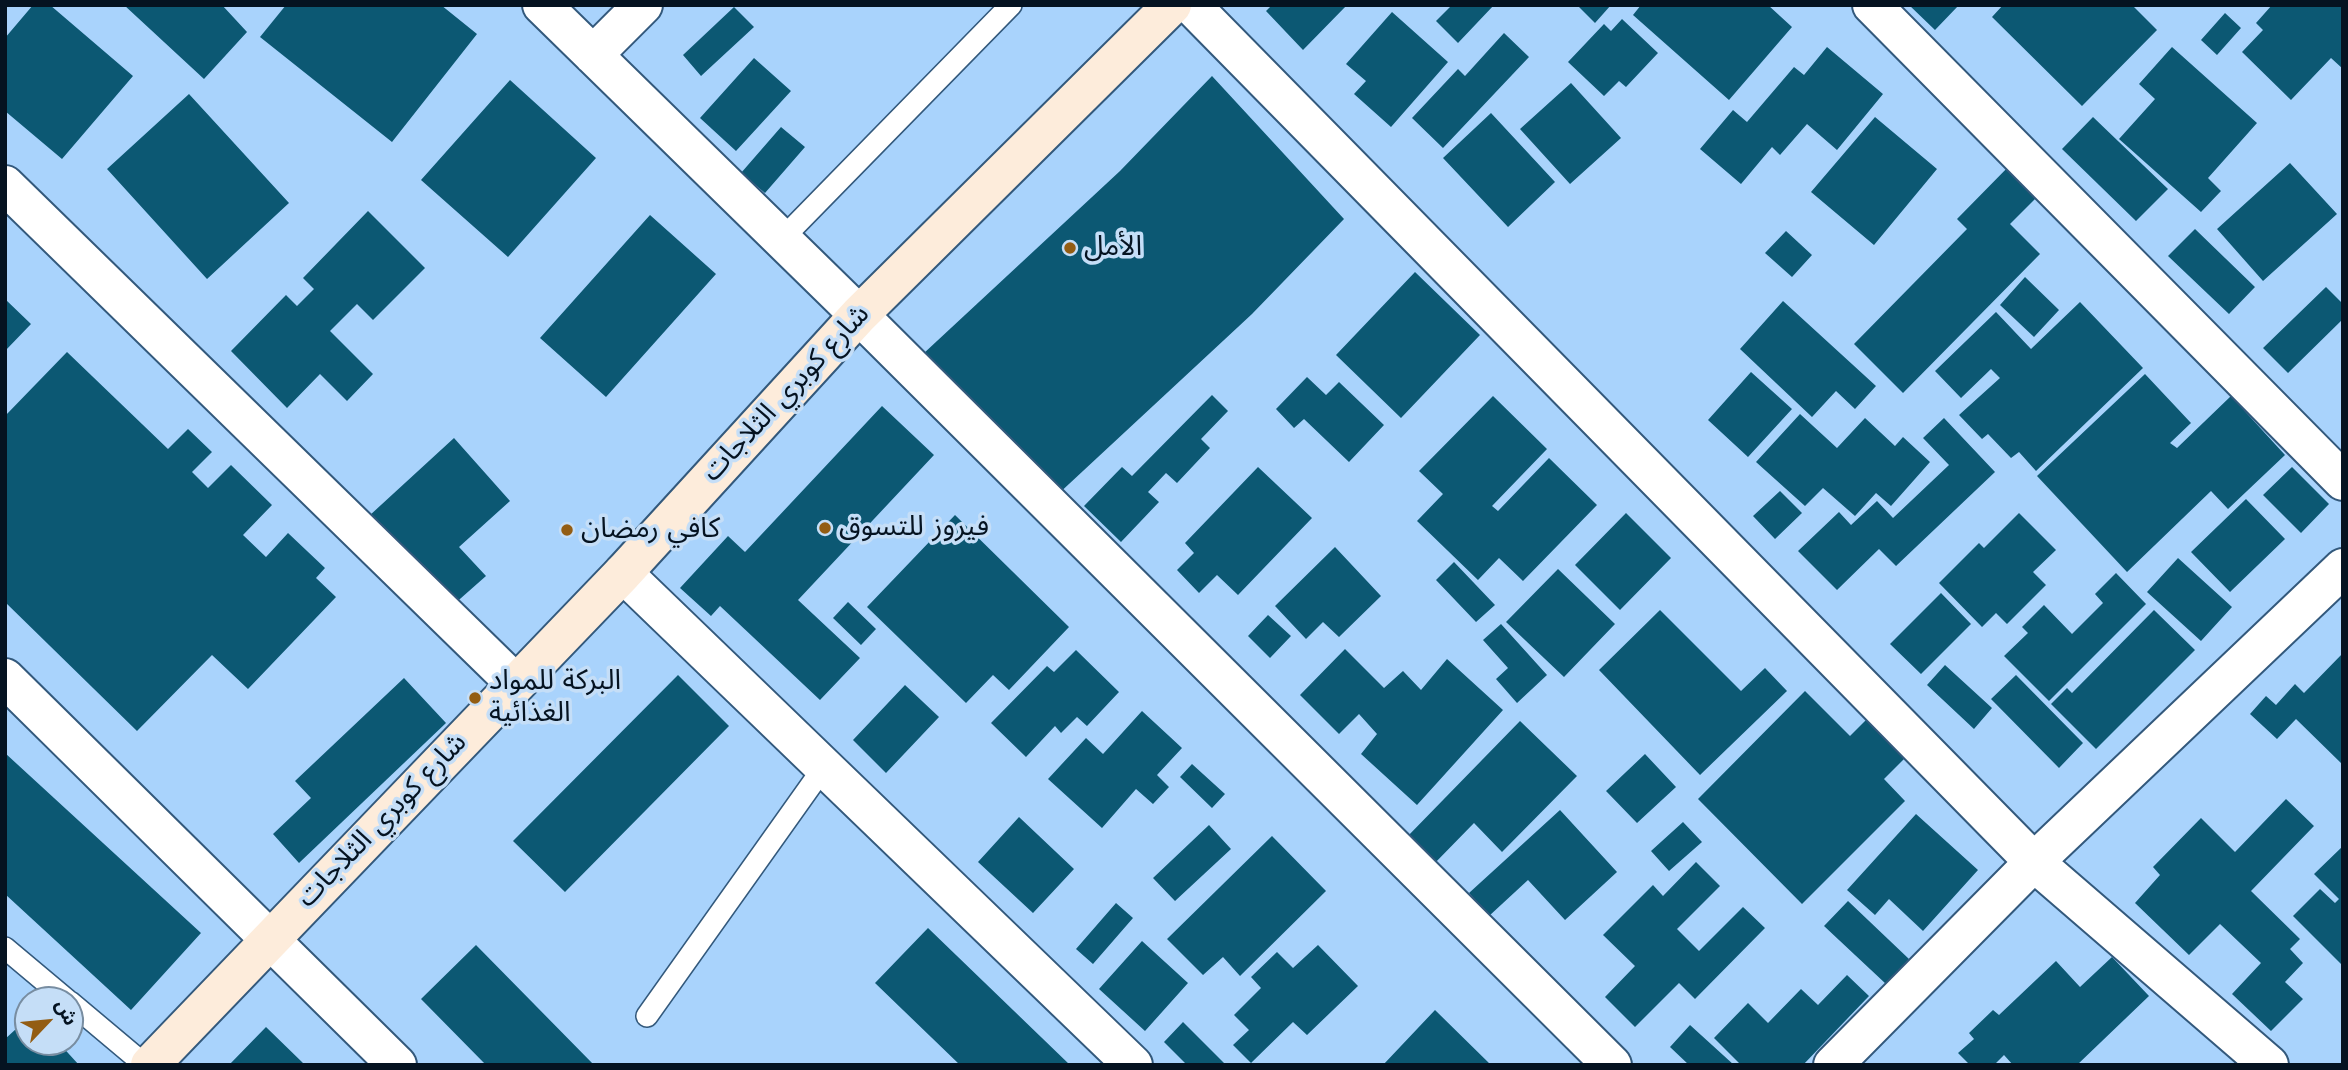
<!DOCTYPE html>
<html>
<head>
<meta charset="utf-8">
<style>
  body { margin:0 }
  #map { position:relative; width:2348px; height:1070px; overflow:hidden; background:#a9d3fc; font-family:Jost,"Noto Sans Arabic",sans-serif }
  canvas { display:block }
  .frame { position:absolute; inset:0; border:7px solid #051321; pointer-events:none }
  .north { position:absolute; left:14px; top:986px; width:70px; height:70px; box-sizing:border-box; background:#c5def7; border:2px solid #788da1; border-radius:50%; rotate:64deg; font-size:19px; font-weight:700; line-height:28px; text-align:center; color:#051321 }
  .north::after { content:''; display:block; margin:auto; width:24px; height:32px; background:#935d13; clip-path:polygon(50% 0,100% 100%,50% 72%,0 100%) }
</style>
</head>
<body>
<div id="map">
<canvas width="2348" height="1070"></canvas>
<div class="frame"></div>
<div class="north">ش</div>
</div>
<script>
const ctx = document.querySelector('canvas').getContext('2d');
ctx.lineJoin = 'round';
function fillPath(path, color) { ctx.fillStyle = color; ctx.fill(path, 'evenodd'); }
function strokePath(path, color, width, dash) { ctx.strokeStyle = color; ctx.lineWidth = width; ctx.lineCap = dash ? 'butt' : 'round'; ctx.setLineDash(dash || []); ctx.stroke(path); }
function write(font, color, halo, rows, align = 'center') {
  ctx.font = font + ' Jost,"Noto Sans Arabic",sans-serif'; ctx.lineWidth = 7; ctx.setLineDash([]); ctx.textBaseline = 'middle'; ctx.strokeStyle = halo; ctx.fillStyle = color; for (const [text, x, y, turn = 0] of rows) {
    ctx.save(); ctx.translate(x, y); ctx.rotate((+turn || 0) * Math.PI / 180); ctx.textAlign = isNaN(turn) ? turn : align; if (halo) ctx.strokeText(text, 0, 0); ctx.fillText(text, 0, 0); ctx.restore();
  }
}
const building = new Path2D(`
  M33 5H50L133 76 62 159 5 111V38Z
  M124 5H222L247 32 204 79Z
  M286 5H441L477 34 392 142 260 37Z
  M1272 5H1347L1303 50 1266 11Z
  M1452 5H1494L1458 43 1436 21Z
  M1577 5H1611L1595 23Z
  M1641 5H1768L1792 27 1729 100 1633 15Z
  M1909 5H1959L1935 30Z
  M2003 5H2132L2157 30 2082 106 1992 17Z
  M2272 5H2343V69L2331 58 2291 100 2242 52 2263 30 2256 23Z
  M734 7 754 27 701 76 683 55Z
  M1392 12 1448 62 1391 127 1354 94 1366 81 1346 64Z
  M2225 13 2241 28 2217 55 2201 40Z
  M1622 19 1658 53 1626 87 1619 81 1604 96 1568 62 1604 24 1611 31Z
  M1504 33 1529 57 1443 148 1412 118 1458 69 1465 76Z
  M1827 47 1883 94 1837 150 1807 124 1780 155 1772 147 1741 184 1700 149 1733 110 1747 122 1794 67 1804 75Z
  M2172 47 2257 123 2208 178 2221 191 2201 212 2119 139 2155 99 2139 84Z
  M754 58 791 91 736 151 700 118Z
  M1212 76 1344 219 1252 314 1055 497 923 354 1120 171Z
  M510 80 596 158 508 257 421 180Z
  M1571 83 1621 138 1570 184 1520 129Z
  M189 94 289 203 207 279 107 169Z
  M1491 113 1555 182 1508 227 1443 158Z
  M1875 117 1937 169 1874 245 1811 192Z
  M2093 117 2168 189 2136 221 2062 149Z
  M781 127 805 147 765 193 741 173Z
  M2013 162 2043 191 2010 224 2040 254 1903 393 1854 344 1967 229 1957 219Z
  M2290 163 2337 214 2263 281 2217 229Z
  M368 211 425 268 373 320 357 304 330 331 373 374 347 401 320 374 287 408 231 351 286 295 297 306 314 289 303 278Z
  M650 215 716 274 606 397 540 338Z
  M2195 229 2255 287 2229 314 2168 256Z
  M1786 231 1812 255 1792 277 1765 253Z
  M1415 272 1480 335 1401 418 1336 355Z
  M2025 277 2059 310 2034 337 2000 305Z
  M2326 287 2343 304V319L2288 373 2263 348Z
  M5 299 31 324 5 351Z
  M1783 301 1876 386 1855 409 1836 391 1812 417 1740 349Z
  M2080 302 2143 368 2036 471 2019 452 2011 458 1988 434 1982 439 1959 415 2000 378 1991 369 1961 398 1935 371 1996 312 2031 349Z
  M67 352 168 449 188 429 212 452 192 472 208 488 231 465 272 505 243 535 266 557 288 533 325 568 316 578 336 597 248 689 212 655 137 731 5 602V416Z
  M1751 372 1792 409 1748 457 1708 420Z
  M2145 374 2191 423 2170 443 2177 448 2231 396 2285 455 2228 509 2211 491 2127 572 2037 476Z
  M1307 377 1326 395 1339 382 1384 425 1349 462 1304 419 1294 428 1276 409Z
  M1212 395 1228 411 1201 439 1210 448 1177 483 1166 473 1148 492 1159 502 1121 542 1084 506 1122 467 1132 476Z
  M1493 396 1547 449 1492 506 1498 511 1549 458 1597 505 1523 581 1499 558 1478 580 1417 521 1443 494 1419 471Z
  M882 406 934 455 798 600 860 658 820 700 720 606 711 616 680 588 728 536 745 552Z
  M1800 414 1837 448 1865 418 1895 446 1903 437 1930 462 1891 506 1876 493 1855 516 1823 488 1805 506 1756 462Z
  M1944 418 1995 472 1896 566 1879 549 1837 590 1798 551 1839 512 1851 525 1877 501 1893 518 1949 465 1923 438Z
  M454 438 510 501 459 547 486 576 452 606 369 516Z
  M1258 467 1312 518 1238 595 1217 575 1199 593 1177 570 1194 553 1185 543Z
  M2292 467 2329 504 2301 533 2263 495Z
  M1780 491 1802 513 1775 539 1753 516Z
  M2246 499 2285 539 2230 592 2191 552Z
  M1626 513 1671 558 1620 610 1575 565Z
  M2019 513 2056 550 2033 572 2046 585 2007 624 1996 613 1982 627 1939 583 1979 543 1984 548Z
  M955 515 1069 627 1009 690 993 675 966 703 867 607Z
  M1335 547 1381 596 1339 637 1323 622 1306 639 1275 606Z
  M2178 558 2232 607 2201 641 2147 592Z
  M1454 562 1495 605 1476 622 1436 580Z
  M1558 569 1615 624 1564 677 1506 622Z
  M2116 573 2146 604 2049 701 2004 656 2028 633 2022 627 2044 605 2072 634 2103 603 2095 594Z
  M1941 593 1971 624 1921 674 1890 644Z
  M848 602 876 629 861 645 833 618Z
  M1660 610 1741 691 1765 668 1787 691 1700 775 1599 670Z
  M2154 610 2195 650 2096 749 2051 704 2067 688 2072 693Z
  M1268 615 1291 636 1270 658 1248 636Z
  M1501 624 1547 675 1517 703 1496 679 1508 668 1483 640Z
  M1345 649 1384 688 1403 671 1421 690 1447 659 1503 710 1417 805 1361 754 1377 734 1359 714 1339 734 1300 695Z
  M1076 650 1119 692 1087 726 1077 717 1061 733 1055 726 1026 757 991 723 1047 666 1054 672Z
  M2343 653V765L2296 719 2277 739 2250 714 2266 696 2276 705 2295 684 2304 693Z
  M1945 665 1992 708 1974 729 1927 685Z
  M678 675 729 726 565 892 513 841Z
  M2016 675 2083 743 2059 768 1991 699Z
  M404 678 446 723 299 863 273 834 311 798 295 781Z
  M905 685 939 717 886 773 853 740Z
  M1805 691 1850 736 1869 717 1908 755 1884 779 1905 801 1802 904 1698 799Z
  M1142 711 1182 748 1157 775 1169 787 1153 804 1136 789 1102 828 1048 779 1086 738 1103 754Z
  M1520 721 1577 776 1502 852 1474 823 1432 866 1405 839Z
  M5 753 201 933 131 1010 5 894Z
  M1645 754 1676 787 1637 823 1606 791Z
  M1192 764 1225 794 1212 808 1180 777Z
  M2286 799 2314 826 2251 891 2300 939 2290 949 2303 963 2285 982 2303 999 2271 1031 2232 994 2261 963 2220 924 2189 955 2135 903 2160 875 2153 867 2201 818 2235 852Z
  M1560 810 1617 872 1565 920 1528 880 1489 916 1469 893Z
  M1916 814 1978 870 1923 931 1889 899 1875 915 1847 890Z
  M1019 817 1074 869 1033 913 978 862Z
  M1683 822 1702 842 1669 871 1651 851Z
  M1209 825 1231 849 1175 901 1153 878Z
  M1272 836 1326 891 1240 976 1223 957 1203 975 1167 939Z
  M2343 846V966L2293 916 2320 889 2335 903 2339 899 2314 874Z
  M1696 862 1720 886 1677 929 1699 951 1743 907 1765 928 1695 999 1679 983 1635 1027 1605 997 1635 966 1603 935 1653 885 1663 896Z
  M1848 901 1909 959 1886 984 1824 926Z
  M1116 903 1133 918 1093 964 1076 949Z
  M928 928 1070 1065H960L875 983Z
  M1142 941 1188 983 1145 1031 1099 989Z
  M476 945 594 1065H486L421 999Z
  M1318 945 1358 986 1307 1035 1293 1022 1251 1063 1233 1045 1249 1030 1234 1015 1261 988 1251 977 1277 952 1293 968Z
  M2112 957 2149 996 2077 1065H2013L2004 1055 1994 1065H1970L1958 1053 1974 1039 1969 1033 1993 1010 1999 1015 2056 961 2080 987Z
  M1847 975 1869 996 1803 1065H1741L1714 1038 1748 1003 1768 1023 1801 989 1818 1005Z
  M1435 1010 1491 1065H1383Z
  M28 1018V1042H58L79 1065H5V1039Z
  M1183 1022 1226 1065H1187L1164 1042Z
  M1690 1025 1734 1065H1689L1670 1047Z
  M266 1027 303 1063 229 1065Z`);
const service = new Path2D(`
  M782 239 1011 5
  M5 948 67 1000
  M70 1002 145 1065
  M647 1016 824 767`);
const minor = new Path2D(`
  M542 5 859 315 1612 1065
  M1191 5 2034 862 2269 1065
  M1872 5 2343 481
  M593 55 643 5
  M5 185 515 683
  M623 573 1133 1065
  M5 678 397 1065
  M1833 1065 2034 862 2343 568`);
const secondary = new Path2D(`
  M150 1065 623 573 859 315 1172 5`);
const markers = [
  [1070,248,7,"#935d13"],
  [825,528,7,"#935d13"],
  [567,530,7,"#935d13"],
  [475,698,7,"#935d13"]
];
const poiNames = [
  ["الأمل",1084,248],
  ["فيروز للتسوق",839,528],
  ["كافي رمضان",581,530],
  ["البركة للمواد",489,682],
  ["الغذائية",489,714]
];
const streetNames = [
  ["شارع كوبري الثلاجات",787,394,-47],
  ["شارع كوبري الثلاجات",383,821,-46]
];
fillPath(building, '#0c5873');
strokePath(service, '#33597c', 24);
strokePath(minor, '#33597c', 42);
strokePath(secondary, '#33597c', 42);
strokePath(service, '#fff', 21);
strokePath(minor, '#fff', 38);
strokePath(secondary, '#fdecdb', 38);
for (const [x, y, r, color] of markers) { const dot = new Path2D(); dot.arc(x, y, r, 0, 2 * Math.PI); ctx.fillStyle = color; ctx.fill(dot); strokePath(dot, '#c5def7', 2.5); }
write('28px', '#051321', '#c5def7', poiNames, 'left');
write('28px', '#051321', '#c5def7', streetNames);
</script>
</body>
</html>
